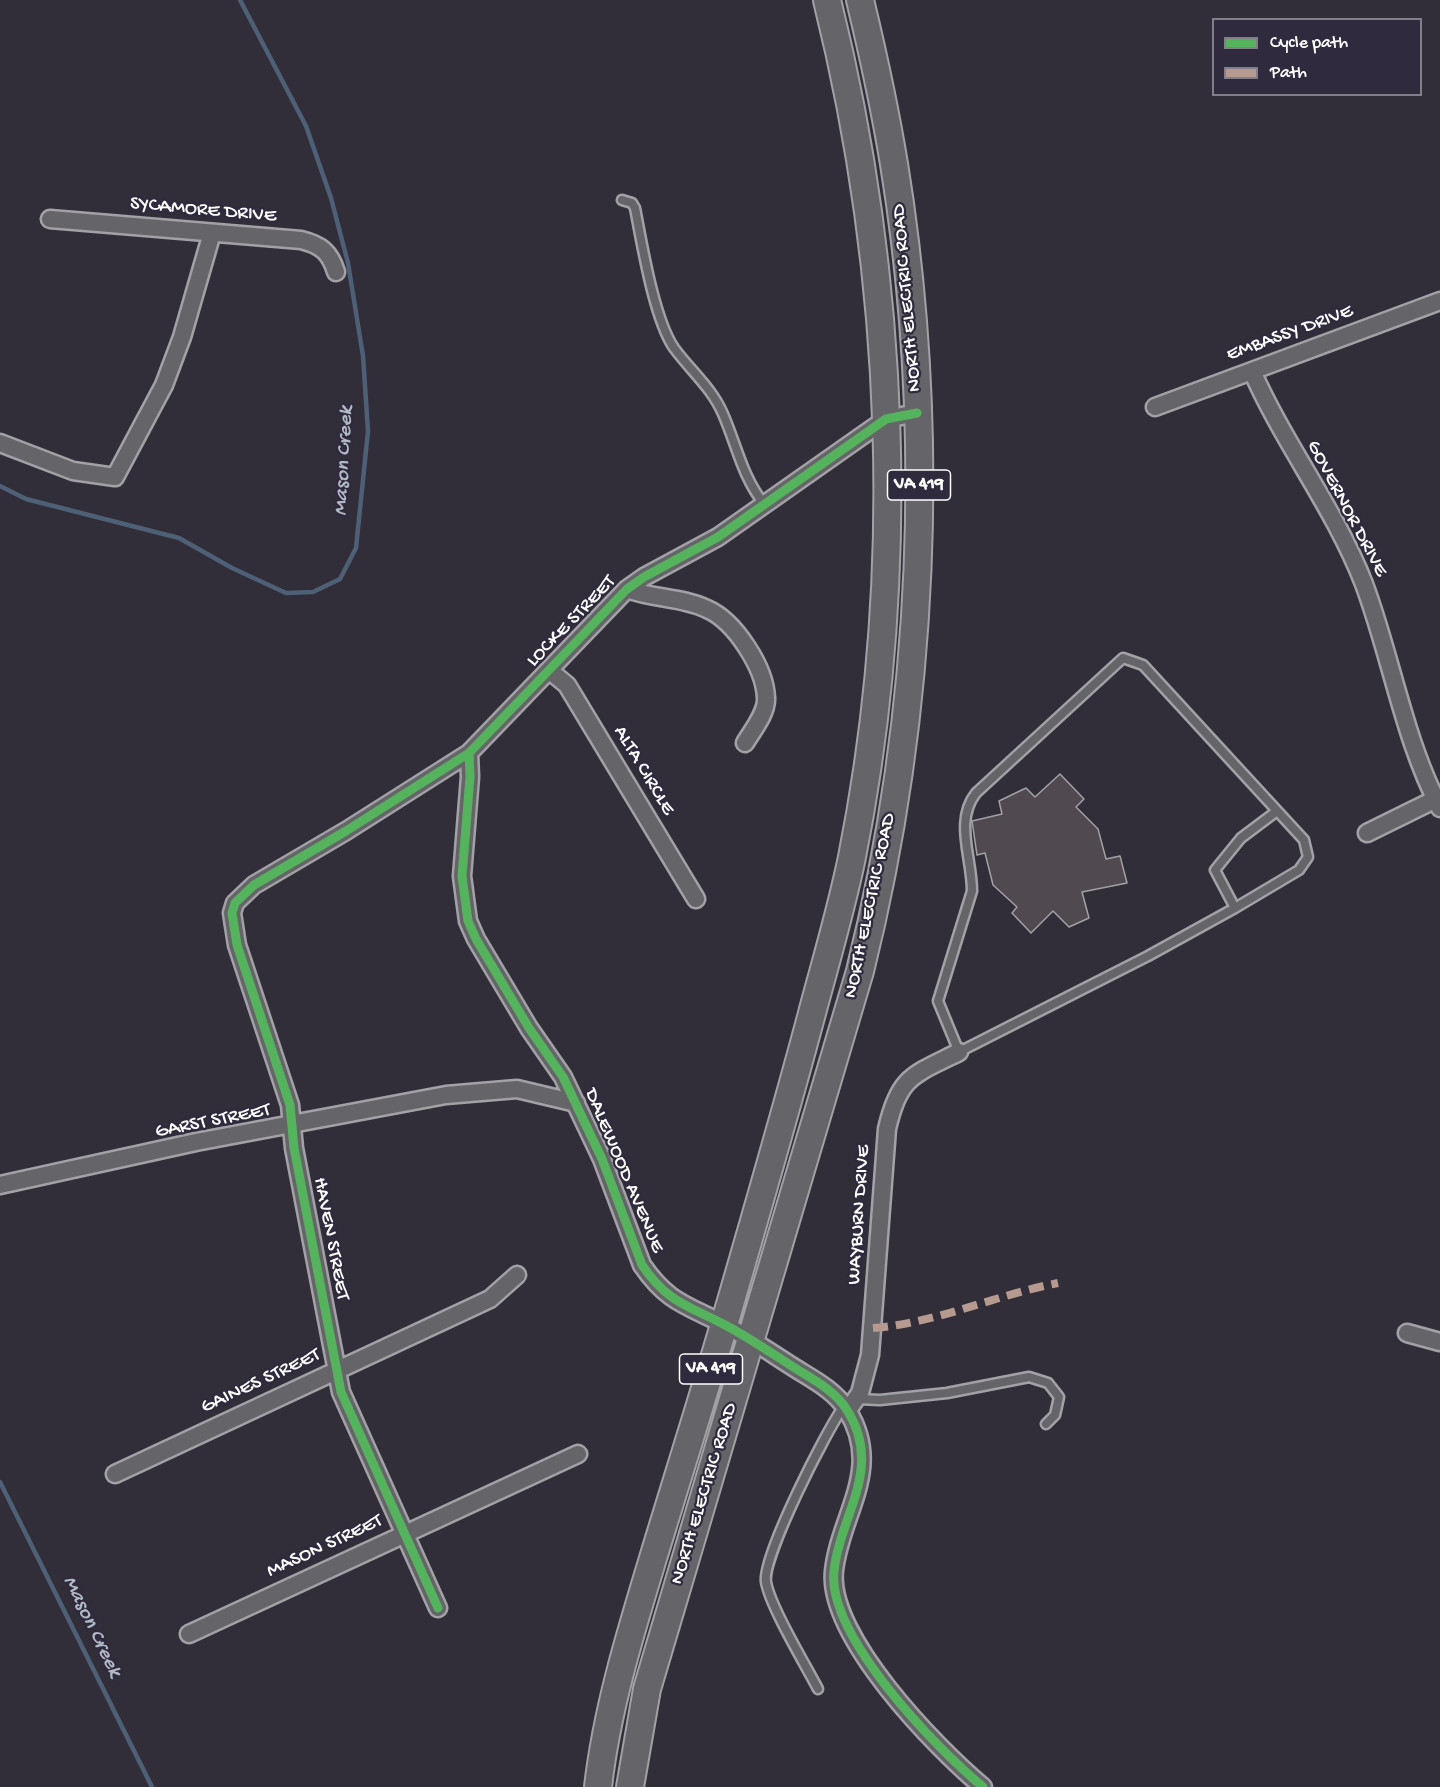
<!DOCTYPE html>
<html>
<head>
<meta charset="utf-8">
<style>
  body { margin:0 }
  #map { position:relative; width:1440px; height:1787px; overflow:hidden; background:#312e39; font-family:"Gochi Hand",sans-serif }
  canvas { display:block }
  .legend { position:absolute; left:1212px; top:18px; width:210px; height:78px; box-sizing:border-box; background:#2f2a3d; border:2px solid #827f8b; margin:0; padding:8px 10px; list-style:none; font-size:18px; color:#fff }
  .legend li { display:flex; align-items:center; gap:12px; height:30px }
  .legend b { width:30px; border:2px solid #827f8b }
</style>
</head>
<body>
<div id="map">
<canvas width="1440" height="1787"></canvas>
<ul class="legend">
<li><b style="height:8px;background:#56b35d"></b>Cycle path</li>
<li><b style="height:8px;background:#b69a8f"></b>Path</li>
</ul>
</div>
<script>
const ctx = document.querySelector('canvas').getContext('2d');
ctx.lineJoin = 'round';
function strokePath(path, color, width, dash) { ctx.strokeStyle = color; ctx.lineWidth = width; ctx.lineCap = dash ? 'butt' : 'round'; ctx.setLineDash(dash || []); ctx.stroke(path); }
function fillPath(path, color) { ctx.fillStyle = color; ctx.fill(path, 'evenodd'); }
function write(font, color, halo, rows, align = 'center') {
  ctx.font = font + ' "Gochi Hand",sans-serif'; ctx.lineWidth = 4.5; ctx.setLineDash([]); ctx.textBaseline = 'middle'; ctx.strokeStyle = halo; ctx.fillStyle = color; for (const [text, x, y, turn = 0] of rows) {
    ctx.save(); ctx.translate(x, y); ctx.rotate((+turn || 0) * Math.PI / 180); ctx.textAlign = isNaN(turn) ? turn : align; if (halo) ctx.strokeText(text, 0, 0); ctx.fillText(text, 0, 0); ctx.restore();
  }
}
const stream = new Path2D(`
  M0 486 26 499 179 538 232 568 286 593 313 592 340 579 356 548 368 431 363 356 348 263 331 198 306 126 240 0
  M0 1482 152 1787`);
const building = new Path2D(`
  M1060 774 1084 799 1076 807 1098 829 1106 859 1120 856 1127 883 1082 892 1089 918 1069 927 1053 911 1031 933 1012 913 1017 907 993 885 985 853 977 855 972 821 1002 814 999 801 1026 788 1035 797Z`);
const service = new Path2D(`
  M622 200 632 203 635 208C642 244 654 319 674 348 690 370 712 388 723 414 737 446 742 476 764 504
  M1123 658 1143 665 1304 840 1308 857 1299 870 1235 908 1148 956 959 1052 938 1001 972 891C972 857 954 821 976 793Z
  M1235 908 1215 870 1241 838 1277 811
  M857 1399 880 1400 947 1393 1029 1377 1048 1383 1059 1397 1055 1415 1046 1424
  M818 1689C805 1664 770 1606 766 1582 762 1557 827 1429 844 1406`);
const minor = new Path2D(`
  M50 219 301 240C321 245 330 252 336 272
  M1252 371C1284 444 1335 509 1364 584 1391 656 1404 740 1440 808
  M1155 407 1440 301
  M0 443 73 471 115 477 164 385 182 337 212 233
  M627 589C653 599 682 597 707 609 735 621 765 668 766 698 767 713 752 731 745 743
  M550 671 567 685 696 899
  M469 753 470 777 462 876 468 921 476 939 529 1028 563 1077 602 1159 642 1265C668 1303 687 1305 725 1325 750 1338 774 1355 798 1370 816 1381 836 1392 847 1410 884 1469 840 1514 834 1571 827 1636 936 1748 983 1787
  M1367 833 1440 797
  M0 1185 196 1142 446 1095 517 1089 576 1103
  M1407 1333 1440 1342
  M848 1410 860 1393 870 1355 887 1129C899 1076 913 1075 959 1052
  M115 1474 490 1299 517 1275
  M438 1608 341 1392 294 1148 290 1105 237 945 232 913 235 903 254 885 346 831 469 753 627 589 644 577 718 537 886 419 917 413
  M189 1634 578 1454`);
const primary = new Path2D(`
  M598 1787C607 1708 631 1631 654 1555 678 1476 703 1397 726 1318 755 1218 784 1118 811 1017 825 964 841 911 852 857 908 576 896 277 827 0
  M630 1787 647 1689 860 971C925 711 937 429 894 164 885 109 873 54 860 0`);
const quiet = new Path2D(`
  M873 1328C937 1323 995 1295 1058 1283`);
const cycleway = new Path2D(`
  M469 753 470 777 462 876 468 921 476 939 529 1028 563 1077 602 1159 642 1265C668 1303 687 1305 725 1325 750 1338 774 1355 798 1370 816 1381 836 1392 847 1410 884 1469 840 1514 834 1571 827 1636 936 1748 983 1787
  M438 1608 341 1392 294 1148 290 1105 237 945 232 913 235 903 254 885 346 831 469 753 627 589 644 577 718 537 886 419 917 413`);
const shields = [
  [919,485,63],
  [711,1369,63]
];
const shieldNames = [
  ["VA 419",919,485],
  ["VA 419",711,1369]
];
const streetNames = [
  ["SYCAMORE DRIVE",203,211,5],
  ["NORTH ELECTRIC ROAD",908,298,-95],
  ["EMBASSY DRIVE",1290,334,-20],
  ["GOVERNOR DRIVE",1346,509,62],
  ["LOCKE STREET",572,622,-46],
  ["ALTA CIRCLE",643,771,59],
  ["NORTH ELECTRIC ROAD",871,906,-78],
  ["GARST STREET",213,1122,-11],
  ["DALEWOOD AVENUE",623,1171,67],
  ["WAYBURN DRIVE",860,1215,-86],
  ["HAVEN STREET",330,1239,79],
  ["GAINES STREET",261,1382,-25],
  ["NORTH ELECTRIC ROAD",705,1494,-73],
  ["MASON STREET",325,1547,-25]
];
const waterNames = [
  ["Mason Creek",345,461,-87],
  ["Mason Creek",91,1627,64]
];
strokePath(stream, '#4e6076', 4.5);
fillPath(building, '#504a50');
strokePath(building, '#a2a1a6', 1.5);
strokePath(service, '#a2a1a6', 13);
strokePath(minor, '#a2a1a6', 21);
strokePath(primary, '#a2a1a6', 30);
strokePath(service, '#656469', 8);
strokePath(minor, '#656469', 16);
strokePath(primary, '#656469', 26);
strokePath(quiet, '#b69a8f', 8, [15, 8]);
strokePath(cycleway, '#56b35d', 9);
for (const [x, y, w] of shields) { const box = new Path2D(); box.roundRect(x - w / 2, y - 15, w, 30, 4.5); ctx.fillStyle = '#2f2a3d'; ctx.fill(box); strokePath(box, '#fff', 1.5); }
write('bold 18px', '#fff', null, shieldNames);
write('20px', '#fff', '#2f2a3d', streetNames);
write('italic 21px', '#b1bac4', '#2f2a3d', waterNames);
</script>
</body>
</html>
